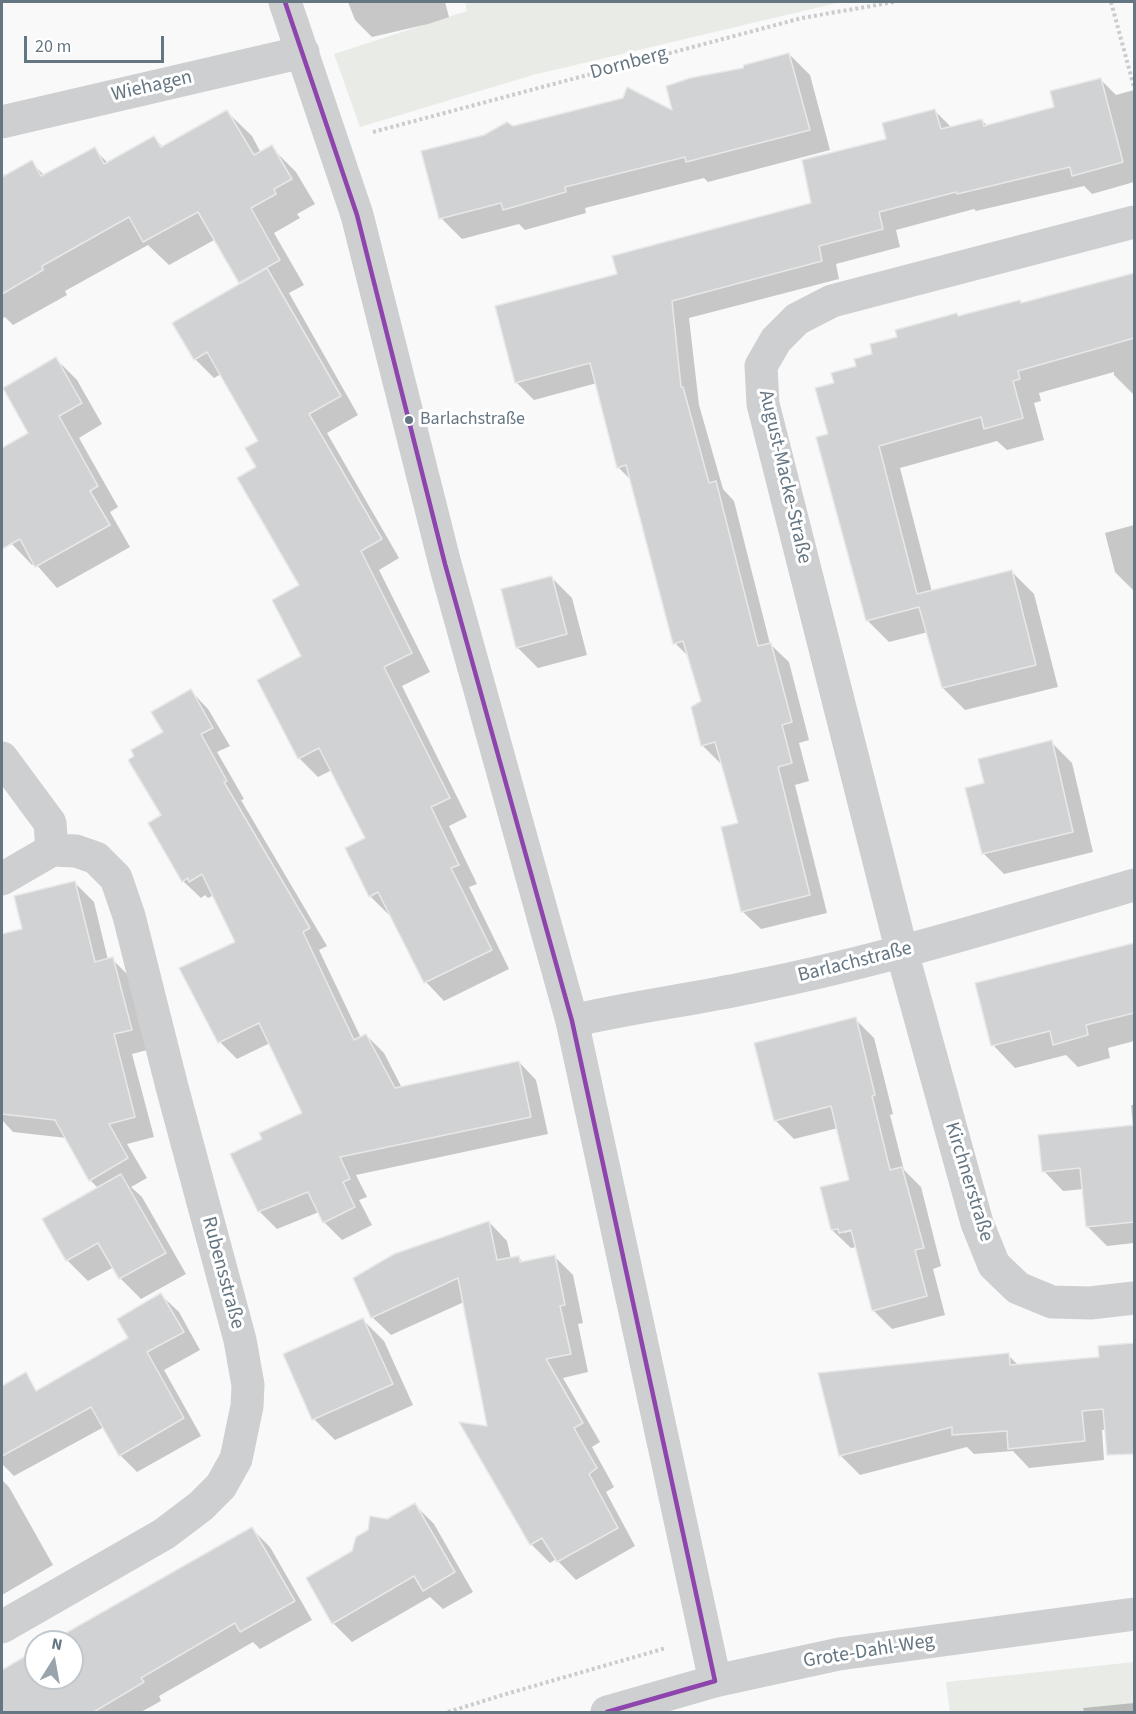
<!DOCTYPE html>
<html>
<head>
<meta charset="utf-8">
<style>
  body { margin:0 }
  #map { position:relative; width:1136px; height:1714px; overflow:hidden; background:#f9f9f9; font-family:"Source Sans 3",sans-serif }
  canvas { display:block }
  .frame { position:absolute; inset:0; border:3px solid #657683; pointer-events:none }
  .north { position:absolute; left:24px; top:1630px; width:60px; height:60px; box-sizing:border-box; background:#fff; border:2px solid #c1c8cd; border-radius:50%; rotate:11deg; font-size:16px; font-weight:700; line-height:24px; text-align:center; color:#657683 }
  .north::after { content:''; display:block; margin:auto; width:21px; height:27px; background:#99a4ac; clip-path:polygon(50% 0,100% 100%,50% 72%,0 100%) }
  .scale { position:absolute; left:24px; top:36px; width:140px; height:27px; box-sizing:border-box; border:3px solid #657683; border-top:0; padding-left:8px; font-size:18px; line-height:21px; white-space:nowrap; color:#657683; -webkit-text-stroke:4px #fff; paint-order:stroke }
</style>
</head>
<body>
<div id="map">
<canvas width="1136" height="1714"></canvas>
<div class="frame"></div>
<div class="north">N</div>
<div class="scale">20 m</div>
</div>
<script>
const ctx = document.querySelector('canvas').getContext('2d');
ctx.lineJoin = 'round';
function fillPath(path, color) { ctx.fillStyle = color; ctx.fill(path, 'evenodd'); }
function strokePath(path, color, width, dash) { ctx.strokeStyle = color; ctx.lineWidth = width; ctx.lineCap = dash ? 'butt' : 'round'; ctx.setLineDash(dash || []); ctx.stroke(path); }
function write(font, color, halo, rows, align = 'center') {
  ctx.font = font + ' "Source Sans 3",sans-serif'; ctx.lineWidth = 6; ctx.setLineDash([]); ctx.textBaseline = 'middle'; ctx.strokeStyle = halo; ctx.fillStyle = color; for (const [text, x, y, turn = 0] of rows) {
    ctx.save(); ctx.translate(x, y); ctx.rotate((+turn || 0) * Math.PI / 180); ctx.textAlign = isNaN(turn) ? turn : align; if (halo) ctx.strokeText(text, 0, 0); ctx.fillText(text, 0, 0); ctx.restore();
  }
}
const green = new Path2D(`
  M465 2H841L533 75 360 127 334 54 467 11Z
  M1134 1662V1712H950L946 1682Z`);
const shadow = new Path2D(`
  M348 2H445L449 17 428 24 372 37 355 20Z
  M789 54 810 75 830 150 708 182 704 178 585 208 586 213 525 230 519 224 462 239 441 218 513 128 675 113 744 69Z
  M1100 79 1116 95 1134 90V182L1092 194 1084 186 976 211 974 209 896 230 900 247 836 264 839 279 689 318 699 405 723 489 734 501 770 644 789 662 809 740 799 743 809 781 795 785 827 913 761 929 743 912 739 824 722 763H720L702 745V701L690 658 675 643 631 480 618 467 597 383 534 400 516 382 618 275 813 205 888 140 935 111 952 128 982 120 988 127 1056 108Z
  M227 112 252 136 261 153 271 147 296 172 315 204 297 214 300 218 274 233 304 285 289 293 358 415 327 433 399 558 379 570 430 672 402 686 467 817 449 826 477 884 469 887 509 969 444 1001 426 982 391 914 389 915 370 896 367 839 332 770 318 777 299 758 303 657 301 585 258 467 260 442 221 374 214 378 195 359 242 284 216 239 169 265 148 245 65 291 67 295 13 325 5 317 2 319V176L5 174 7 176 31 162 45 176 94 149 108 163 154 138 163 147Z
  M1132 275 1134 277V395L1114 375V372L1039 393 1041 401 1034 403 1044 440 1007 450 997 441 900 468 932 592 1012 572 1034 594 1058 687 965 710 943 688 928 632 889 642 867 620 830 435 836 384 899 338 959 317 1022 304Z
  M56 359 77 380 102 424 79 438 118 507 110 512 130 547 57 588 35 563 32 565 11 543 2 525V449L30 434Z
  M1134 525V591L1115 572 1105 533Z
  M551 577 572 598 587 655 538 668 517 647Z
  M191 691 208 709 230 746 217 752 244 799 241 800 327 946 319 950 361 1038 366 1035 384 1053 402 1088 519 1062 536 1080 548 1134 356 1175 367 1197 359 1200 372 1225 342 1240 324 1222 319 1212 277 1229 259 1211 264 1139 304 1113 270 1043 237 1059 220 1042 237 942 214 895 208 898 205 895 201 898 183 881 163 816 165 732Z
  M1051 742 1072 763 1093 852 1004 874 983 853 986 785Z
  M74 882 94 902 108 960 112 959 132 979 151 1049 132 1054 154 1137 127 1144 147 1178 131 1187 142 1197 186 1274 141 1299 120 1278 114 1267 88 1281 67 1260 99 1189 90 1180 67 1138 13 1132 2 1120V935L24 930Z
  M1134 944V1041L1108 1048 1110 1058 1078 1067 1066 1055 1015 1068 993 1045 977 984Z
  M855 1019 874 1038 893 1114 890 1115 904 1170 921 1187 941 1266 933 1269 945 1315 892 1329 873 1310 856 1247 851 1248 832 1230 851 1181 838 1128 794 1139 775 1120ZM859 1229 844 1233V1230Z
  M1131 1105H1134V1243L1107 1246 1087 1226 1084 1189 1063 1191 1044 1171 1133 1127Z
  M489 1222 507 1241 511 1259 518 1257 524 1263 555 1257 573 1275 583 1323 578 1324 588 1372 563 1378 600 1442 592 1447 614 1487 606 1492 635 1546 576 1580 556 1559 550 1563 531 1544 489 1427 464 1302 391 1335 372 1317Z
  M161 1295 179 1312 200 1350 164 1370 201 1436 137 1472 120 1455 104 1427 14 1476 2 1464V1408L34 1389 37 1392 130 1339Z
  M363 1320 384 1341 413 1405 335 1440 314 1419Z
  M1134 1344V1427L1102 1430 1104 1460 1029 1468 1013 1451 974 1454 967 1447 860 1475 840 1455 1008 1355 1019 1366 1100 1358 1099 1348Z
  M2 1480 9 1487 53 1565 2 1595Z
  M415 1505 434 1524 473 1592 443 1609 430 1597 352 1642 333 1623 308 1579 354 1552 388 1521Z
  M252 1529 270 1547 312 1620 260 1649 253 1642 159 1696 161 1701 141 1712H2V1691L36 1672V1678H72V1642H53Z
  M1134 1703V1712H1084L1083 1708Z`);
const building = new Path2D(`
  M789 53 810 130 686 162 685 157 565 187 566 192 503 210 501 203 439 219 421 151 484 135 507 122 513 126 623 98 627 87 672 110 666 86 690 78 743 68 744 65Z
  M1101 78 1123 162 1072 176 1070 167 957 194 956 192 879 212 883 229 819 246 822 261 672 301 681 387H683L709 483 716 481 758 646 771 643 792 722 782 725 792 763 778 767 810 895 741 912 721 827 738 823 715 742 701 746 691 707 701 701 683 641 673 644 626 465 617 468 590 363 515 383 495 306 617 274 612 256 811 203 802 160 886 139 882 123 935 109 941 129 982 119 984 126 1054 107 1050 91Z
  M227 110 254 155 272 145 292 179 274 189 276 194 251 208 280 260 239 283 198 212 143 242 129 217 42 266 43 270 2 294V177L32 160 41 176 95 147 104 164 154 136 161 147Z
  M267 268 341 396 309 414 382 539 361 551 412 653 384 667 450 798 431 807 459 865 451 868 492 950 424 983 378 892 369 897 345 848 365 838 319 748 298 759 257 680 301 656 272 600 299 585 237 478 256 467 245 448 258 441 207 352 194 360 172 323Z
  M1134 273V338L1018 371 1020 379 1013 381 1023 418 984 429 981 417 879 446 917 594 1012 570 1036 665 942 688 919 607 866 621 816 437 828 434 815 388 834 383 831 373 856 366 854 359 872 354 870 344 897 337 895 330 957 313 958 316 1020 300 1021 303Z
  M56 357 82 403 59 416 98 486 90 491 110 525 35 567 20 539 2 549V448L28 433 3 388Z
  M552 576 567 634 516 648 501 589Z
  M191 689 213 728 201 734 227 781 224 782 310 928 303 932 354 1040 366 1034 395 1088 519 1061 531 1117 340 1157 350 1179 343 1182 355 1207 323 1223 308 1192 258 1212 230 1154 262 1139 259 1133 302 1113 259 1023 218 1043 179 968 235 942 202 874 189 882 188 878 182 882 148 823 161 815 128 760 134 756 131 750 163 732 151 712Z
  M1052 740 1073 832 982 854 965 788 984 783 978 759Z
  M75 881 95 962 113 957 132 1030 114 1034 135 1117 109 1124 128 1158 89 1181 55 1120 2 1114V934L22 929 14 896Z
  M1134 943V1013L1086 1025 1088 1035 1053 1045 1050 1031 991 1046 975 983Z
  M856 1017 875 1095 872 1096 890 1170 902 1167 924 1248 915 1250 927 1296 872 1311 851 1230 839 1233 838 1229 831 1230 820 1187 849 1180 831 1106 774 1121 754 1043Z
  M1134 1125V1222L1086 1227 1080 1168 1042 1172 1038 1135Z
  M121 1174 166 1253 119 1279 98 1243 66 1261 42 1219Z
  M489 1221 497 1260 519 1256 520 1262 555 1255 565 1305 560 1306 571 1354 546 1359 583 1423 574 1428 597 1468 589 1474 618 1528 557 1562 542 1538 530 1545 459 1422 487 1426 458 1278 371 1318 353 1278 394 1254Z
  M161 1293 184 1332 147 1352 184 1418 119 1456 91 1407 2 1456V1386L26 1372 36 1391 128 1338 117 1319Z
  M363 1318 393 1384 312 1420 283 1354Z
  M1134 1343V1454L1107 1455 1103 1409 1082 1411 1085 1441 1008 1449 1007 1431 952 1435V1427L839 1456 818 1373 1009 1353 1010 1365 1099 1357 1098 1346Z
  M415 1503 455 1572 423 1591 414 1576 332 1624 306 1578 352 1551 356 1537 368 1530 370 1516 387 1519Z
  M252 1527 295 1601 240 1632 235 1623 141 1678 144 1682 92 1713H2V1670L36 1650V1678H72V1642H50Z`);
const path = new Path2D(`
  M1111 2 1134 87
  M373 132 802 18 894 2
  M448 1712 506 1694 666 1648`);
const minor = new Path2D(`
  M285 2 357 215 445 564 572 1021 715 1681
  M2 122 303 52
  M1134 222 832 301 797 319 776 340 761 366 763 404 902 952 977 1223 994 1265 1018 1288 1052 1302 1090 1303 1134 1298
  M2 758 50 823 52 850 2 879
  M572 1021C631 1007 691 1000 751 987 881 961 1007 922 1134 885
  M2 1627 164 1534 201 1506 221 1486 236 1459 247 1406 248 1385 240 1340 172 1087 129 916 116 878 96 858 76 851 52 850
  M607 1712 715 1681 839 1654 1134 1614`);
const bus1 = new Path2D(`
  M285 2 357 215 445 564 572 1021 715 1681
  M607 1712 715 1681`);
const markers = [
  [409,420,5,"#657683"]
];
const busNames = [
  ["Barlachstraße",420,420]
];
const streetNames = [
  ["Dornberg",629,64,-15],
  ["Wiehagen",152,87,-13],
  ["August-Macke-Straße",784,477,77],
  ["Barlachstraße",855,963,-14],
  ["Kirchnerstraße",968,1182,73],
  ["Rubensstraße",222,1273,75],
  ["Grote-Dahl-Weg",869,1652,-9]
];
fillPath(green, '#e8ebe6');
fillPath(shadow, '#0003');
fillPath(building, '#d0d2d3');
strokePath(building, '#e8e8e8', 1.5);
strokePath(path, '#cbcccd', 4, [3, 3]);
strokePath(minor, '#cecfd0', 33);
strokePath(bus1, '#8e44ad', 4.5);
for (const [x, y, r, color] of markers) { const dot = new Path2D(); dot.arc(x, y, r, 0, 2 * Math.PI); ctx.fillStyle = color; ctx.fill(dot); strokePath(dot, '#fff', 2); }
write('18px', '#657683', '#fff', busNames, 'left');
write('20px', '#657683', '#fff', streetNames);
</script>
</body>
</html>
